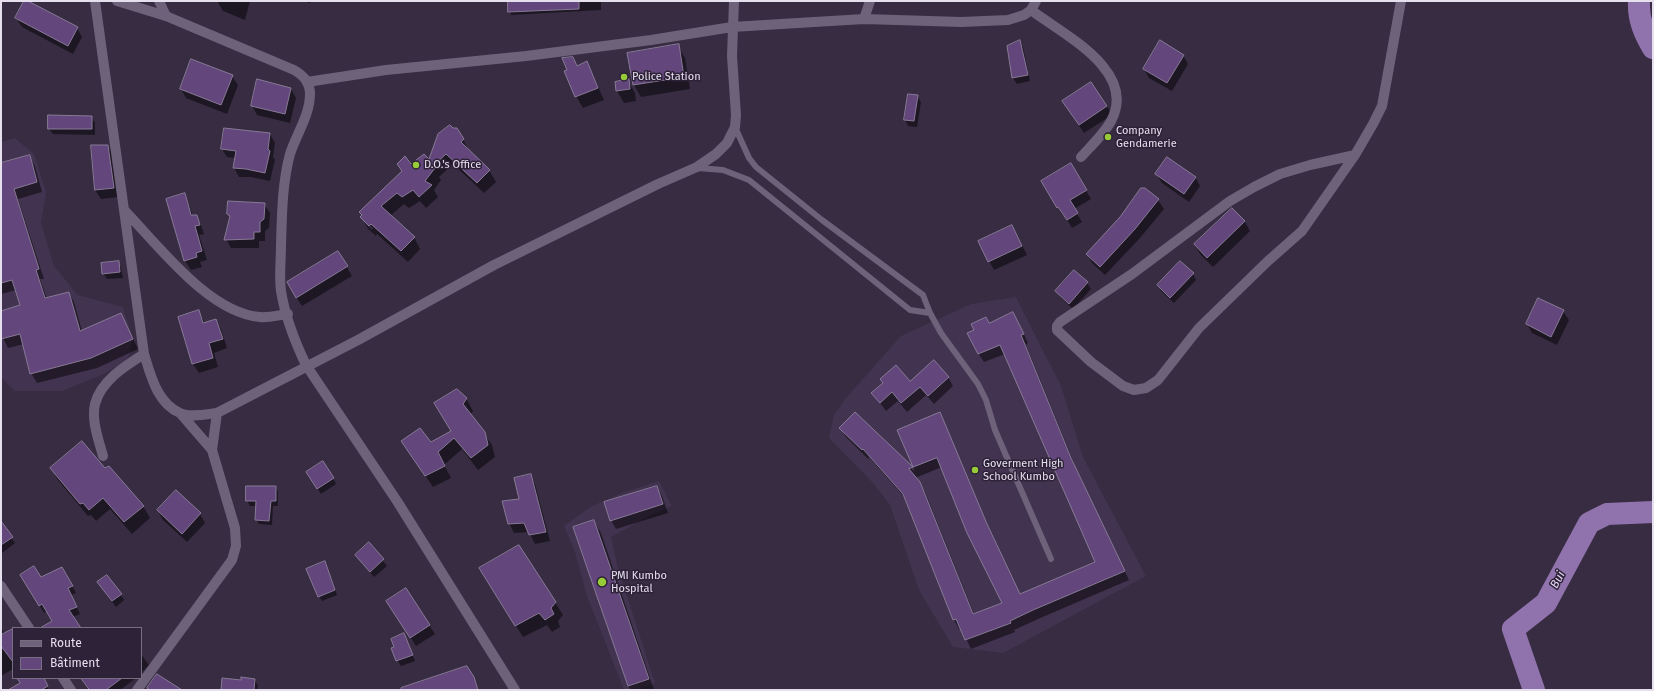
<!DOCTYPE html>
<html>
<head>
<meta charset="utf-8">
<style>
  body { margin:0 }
  #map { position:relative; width:1654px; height:691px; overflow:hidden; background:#372c42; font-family:"Fira Sans",sans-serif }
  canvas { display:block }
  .frame { position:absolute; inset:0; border:2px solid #e6dfee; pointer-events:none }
  .legend { position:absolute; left:12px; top:627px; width:130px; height:52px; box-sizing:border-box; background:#2d2238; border:1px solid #776e81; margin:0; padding:5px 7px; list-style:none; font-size:12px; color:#e6dfee }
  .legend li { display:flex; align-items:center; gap:8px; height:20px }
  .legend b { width:20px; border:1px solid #776e81 }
</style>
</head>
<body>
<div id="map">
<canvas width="1654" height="691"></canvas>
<div class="frame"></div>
<ul class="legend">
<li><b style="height:5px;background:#6e627b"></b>Route</li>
<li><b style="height:11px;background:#63467c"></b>Bâtiment</li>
</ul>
</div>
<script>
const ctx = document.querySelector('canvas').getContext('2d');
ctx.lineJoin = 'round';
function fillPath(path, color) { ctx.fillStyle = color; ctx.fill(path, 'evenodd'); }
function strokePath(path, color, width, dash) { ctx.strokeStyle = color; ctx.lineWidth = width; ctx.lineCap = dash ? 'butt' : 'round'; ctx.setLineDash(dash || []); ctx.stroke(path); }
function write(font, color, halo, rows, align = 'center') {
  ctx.font = font + ' "Fira Sans",sans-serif'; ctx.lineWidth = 3; ctx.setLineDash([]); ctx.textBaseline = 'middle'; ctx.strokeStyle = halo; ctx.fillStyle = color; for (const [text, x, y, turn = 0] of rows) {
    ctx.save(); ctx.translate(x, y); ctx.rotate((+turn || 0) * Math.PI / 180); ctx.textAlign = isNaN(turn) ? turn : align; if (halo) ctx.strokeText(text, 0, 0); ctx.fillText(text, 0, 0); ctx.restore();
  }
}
const built = new Path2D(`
  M15 138 34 154 46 192 41 223 54 266 78 295 123 307 133 339 129 356 121 364 104 374 62 391H15L1 377V142Z
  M1016 297 1061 386 1083 457 1146 576 1003 653 953 647 919 590 890 505 873 483 829 438 834 415 846 398 901 336 971 304Z
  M659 481 672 506 651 515 611 537 618 568 655 683 638 690H624L587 596 575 552 564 526 592 506 622 493Z`);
const shadow = new Path2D(`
  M25 1 77 28 82 37 73 54 22 27 16 18Z
  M217 1H250L245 20 223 11Z
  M303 1H312L310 3Z
  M509 1H601V10L511 15Z
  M1019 41 1023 47 1030 81 1017 84 1013 78Z
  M678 46 685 58 690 89 641 97 634 85Z
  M1183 55 1188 64 1172 91 1149 78 1144 69Z
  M572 58 577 66 587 62 604 100 583 108 576 96 568 70Z
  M232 76 238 85 227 114 186 98 181 89Z
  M258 80 291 89 296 98 290 123 257 115 252 106Z
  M628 81 635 93 636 101 624 103 617 91 616 82Z
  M917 96 921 102 917 127 908 126 905 120Z
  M1107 106 1112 115 1084 133 1069 111Z
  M91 117 95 123V135L53 134 49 129Z
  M453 129H457L470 152 489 170 496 182 484 193 453 164 439 177 441 180 434 190 438 197 426 208 420 201 409 208 404 204 390 216 414 237 420 249 408 262 377 234 376 236 368 229 360 212 411 165 429 161ZM364 220 373 228 372 230 367 225Z
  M270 134 275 143 273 157 275 160 270 181 251 177H239L234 168 236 158 227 157 222 149Z
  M108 146 113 155 118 197 101 199 95 190Z
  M29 156 35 166 42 192 18 199 44 279H40L47 299 69 293 74 302 82 331 121 314 138 349 97 368 37 383 31 373 24 344 8 348 1 334V312L21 305 16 290 1 294V164Z
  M1071 165 1091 199 1074 209 1082 222 1072 228 1064 215 1063 216 1042 181Z
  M1156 174 1195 177 1200 186 1189 202 1162 183Z
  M1149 192 1158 200 1164 209 1140 238 1105 275 1092 263 1087 254Z
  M185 194 193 216H196L201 225 204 234 199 235 207 260 200 262 202 267 191 270 185 261 167 200Z
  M264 204 270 213 269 228 265 231V241H259V248H231L226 239 231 218 228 213Z
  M1232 209 1245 222 1250 231 1213 267 1200 254 1195 245Z
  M1012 226 1027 255 994 270 989 261Z
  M338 252 352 276 302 306 288 284Z
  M118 262 121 268 123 278 107 279 103 273Z
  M1074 271 1087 283 1091 289 1073 309 1060 297 1056 291Z
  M1193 274 1196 280 1174 303 1161 291 1158 285Z
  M1563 311 1569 320 1557 345 1532 333 1527 324Z
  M199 312 205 323 216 320 221 329 227 348 214 353 218 367 199 373 193 364 179 318Z
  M1018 322 1028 343 1026 345 1076 468 1129 580 1038 619 1014 630 1015 632 971 649 961 628 959 629 954 620 907 500 869 457 868 459 846 437 840 428 855 413 915 472 898 431 939 413 991 534 1020 595 1096 562 1005 354 984 362 978 353 989 324ZM942 467 1003 603 974 614 925 492 915 478Z
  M948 377 953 386 934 404 926 395 907 412 898 401 886 411 873 393 910 383Z
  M466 398 473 411 470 415 492 445 495 457 478 470 462 449 444 465 451 478 433 487 410 453 452 431 435 404Z
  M51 468 104 469 143 506 150 518 132 534 110 509 96 521 91 515 88 516 58 480Z
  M530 475 535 484 550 541 535 544 529 532 514 533 509 523Z
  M311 478H333L336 484 321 494Z
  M276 487 278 492V506H273L272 525 259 524 256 519 257 506H250L247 501Z
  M657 487 662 496 668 513 616 529 611 520Z
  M158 511 200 514 205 523 187 542 163 520Z
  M594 521 601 533 654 690H631L628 686Z
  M1 523 15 543 2 553 1 551Z
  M369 544 387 566 374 577 356 555Z
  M519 547 563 615 558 621 560 627 552 632 547 625 523 637 488 581Z
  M325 562 337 595 322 601 319 596Z
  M62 568 76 593 71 595 80 614 73 617 79 628H51L53 621 47 611 44 613 22 575 41 578Z
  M102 588 121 595 124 600 116 607Z
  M393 610 429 625 435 634 416 646Z
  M1 627 5 634 13 635V669L1 676Z
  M404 635 415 661 401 666 397 660Z
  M141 654 149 665 141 673Z
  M18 678H43L49 690H10L22 684Z
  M83 678H136L120 690H91Z
  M255 680 258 686 257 690H222L242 681Z`);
const river = new Path2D(`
  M1639 1C1638 19 1644 33 1653 48
  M1534 690 1513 629 1546 603 1589 523 1607 514 1653 512`);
const building = new Path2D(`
  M24 1H28L78 27 68 46 15 18Z
  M508 1H579V9L508 12Z
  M1020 40 1028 75 1012 78 1007 46Z
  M1160 40 1184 55 1167 83 1143 69Z
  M679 44 684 77 633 85 627 53Z
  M573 57 577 66 587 61 598 88 575 97 564 71 567 70 562 58Z
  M191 59 233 75 221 105 180 89Z
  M257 79 291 88 285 114 251 106Z
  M629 79 630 89 616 91 615 82Z
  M1091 82 1107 106 1079 125 1062 101Z
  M908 94 918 95 914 121 904 120Z
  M48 115 92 116V129H48Z
  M450 125 453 128H457L464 139 461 142 490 170 477 183 446 154 433 166 435 168 425 181 432 185 419 197 413 190 402 197 397 193 381 206 415 237 401 251 371 224 369 226 360 217 362 215 359 212 402 171 397 164 405 156 411 164 424 154 429 159 438 134Z
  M224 128 270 133 268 149 270 151 265 173 246 169 233 168 236 151 221 149Z
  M91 145H108L114 188 95 190Z
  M30 155 37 182 14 189 39 269 36 270 45 298 69 292 80 331 121 313 133 339 91 358 30 374 20 334 1 339V311L20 305 12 280 1 283V163Z
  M1167 157 1196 177 1184 194 1155 174Z
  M1071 163 1087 190 1070 200 1078 213 1067 220 1058 207 1057 208 1041 181Z
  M1141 188H1145L1159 199 1135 229 1100 267 1086 254 1120 217Z
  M185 193 191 215H197L200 225 195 226 202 251 196 253 197 257 184 261 166 199Z
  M228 201 265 203 264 219 260 222V232H254V239L224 240 230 216 227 214Z
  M1232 208 1245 221 1207 258 1194 244Z
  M1012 225 1022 246 988 262 978 241Z
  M338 251 348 266 296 298 287 282Z
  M119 261 120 272 102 274 101 263Z
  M1180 261 1194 273 1170 298 1157 285Z
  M1074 270 1088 282 1069 304 1055 291Z
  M1538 298 1564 310 1551 337 1526 324Z
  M199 310 203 323 216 319 223 339 209 343 213 358 192 364 178 317Z
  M1013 312 1024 334 1021 335 1071 458 1125 571 1033 610 1010 621 1011 623 965 640 956 619 953 620 903 494 863 449 862 450 839 428 855 412 913 467 897 430 940 412 987 524 1020 594 1095 562 1000 345 978 354 967 333 974 330 971 324 986 317 989 323ZM937 458 967 533 1002 603 973 614 920 482 909 469Z
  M934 360 949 377 928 396 920 387 901 403 892 392 880 403 871 393 883 383 880 379 896 365 910 381Z
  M457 389 467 398 463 404 485 432 488 445 471 458 454 438 438 452 445 466 425 476 401 441 420 428 431 442 451 431 434 403Z
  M82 441 105 468 109 466 144 506 124 522 103 498 89 510 83 503 80 504 50 468Z
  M323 461 334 478 317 489 306 472Z
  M531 474 546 532 529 535 524 523 508 524 502 501 519 499 514 478Z
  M246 486H276V501H271L269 521 255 520 256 501H246Z
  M657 486 663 504 610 521 604 502Z
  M176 490 201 513 182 534 157 510Z
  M594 520 649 679 628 686 573 527Z
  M1 521 13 537 1 545Z
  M369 542 384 559 370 572 355 555Z
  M519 545 556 602 551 608 554 614 545 620 539 613 515 626 479 568Z
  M325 561 335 590 318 597 306 569Z
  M34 566 41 577 62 567 73 586 68 588 77 607 69 610 81 628H40L52 621 42 604 39 606 20 575Z
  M107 575 122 594 112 601 97 582Z
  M406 588 430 625 410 638 386 601Z
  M13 629V662L1 646V635Z
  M404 633 413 655 396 661 391 648 394 647 391 639Z
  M467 666 474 677 478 690H401V688Z
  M157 674 182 690H150L147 688Z
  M241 677 255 679 254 690H221L222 678 241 680Z
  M17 678H44L48 686 41 690H8L20 683Z
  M81 678H122L106 690H90Z`);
const service = new Path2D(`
  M735 127 749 158 756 167 822 220 923 295 930 313 941 333 978 384 986 400 995 430 1051 559
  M698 168 723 170 749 180 910 310 930 313`);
const minor = new Path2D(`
  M95 1 144 354C151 376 157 403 180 413 191 418 207 414 217 413L358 340 494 265 658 184 697 167 716 154 727 143 735 127 736 115 732 56 734 1
  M159 1 166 16
  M1031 10C1064 35 1138 71 1111 121 1104 134 1091 146 1081 157
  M864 19 870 1
  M307 82 386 70 526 56 651 40 732 27 864 19 961 22 1008 20 1024 15 1031 10 1036 1
  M1355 155 1310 165 1280 174 1254 187 1230 201 1132 274 1060 322 1057 326V330L1091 362 1123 386 1134 390 1146 388 1158 380 1199 328 1268 261 1302 231 1355 155 1373 124 1382 106 1401 1
  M125 211C159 246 209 313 260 317 269 318 279 315 288 314
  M212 450 217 413
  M103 456C99 441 91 420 95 404 101 381 125 366 144 354
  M1 586 29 628
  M63 678 71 690
  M137 690 232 560 236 546 235 528 212 450 181 414`);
const tertiary = new Path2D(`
  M117 1 166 16 294 70C303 75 310 83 310 94 310 115 296 135 290 154 282 184 282 215 281 245 281 260 279 276 281 291 285 316 295 342 306 365L397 501 515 690`);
const markers = [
  [624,77,4,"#97cc38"],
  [1108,137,4,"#97cc38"],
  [416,165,4,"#97cc38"],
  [975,470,4,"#97cc38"],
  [602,582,5,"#97cc38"]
];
const poiNames = [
  ["Police Station",632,77],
  ["Company",1116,131],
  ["Gendamerie",1116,144],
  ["D.O.'s Office",424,165],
  ["Goverment High",983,464],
  ["School Kumbo",983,477],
  ["PMI Kumbo",611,576],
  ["Hospital",611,589]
];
const waterNames = [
  ["Bui",1558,580,-62]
];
fillPath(built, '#423350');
fillPath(shadow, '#0007');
strokePath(river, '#9073ac', 22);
fillPath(building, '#63467c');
strokePath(building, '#877a95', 1);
strokePath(service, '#6e627b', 6);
strokePath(minor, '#6e627b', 10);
strokePath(tertiary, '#6e627b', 10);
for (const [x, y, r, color] of markers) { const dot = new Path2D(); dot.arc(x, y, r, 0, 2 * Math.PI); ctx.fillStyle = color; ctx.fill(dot); strokePath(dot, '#2d2238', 1.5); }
write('11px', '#e6dfee', '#2d2238', poiNames, 'left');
write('italic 12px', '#ead9fb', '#2d2238', waterNames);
</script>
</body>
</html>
